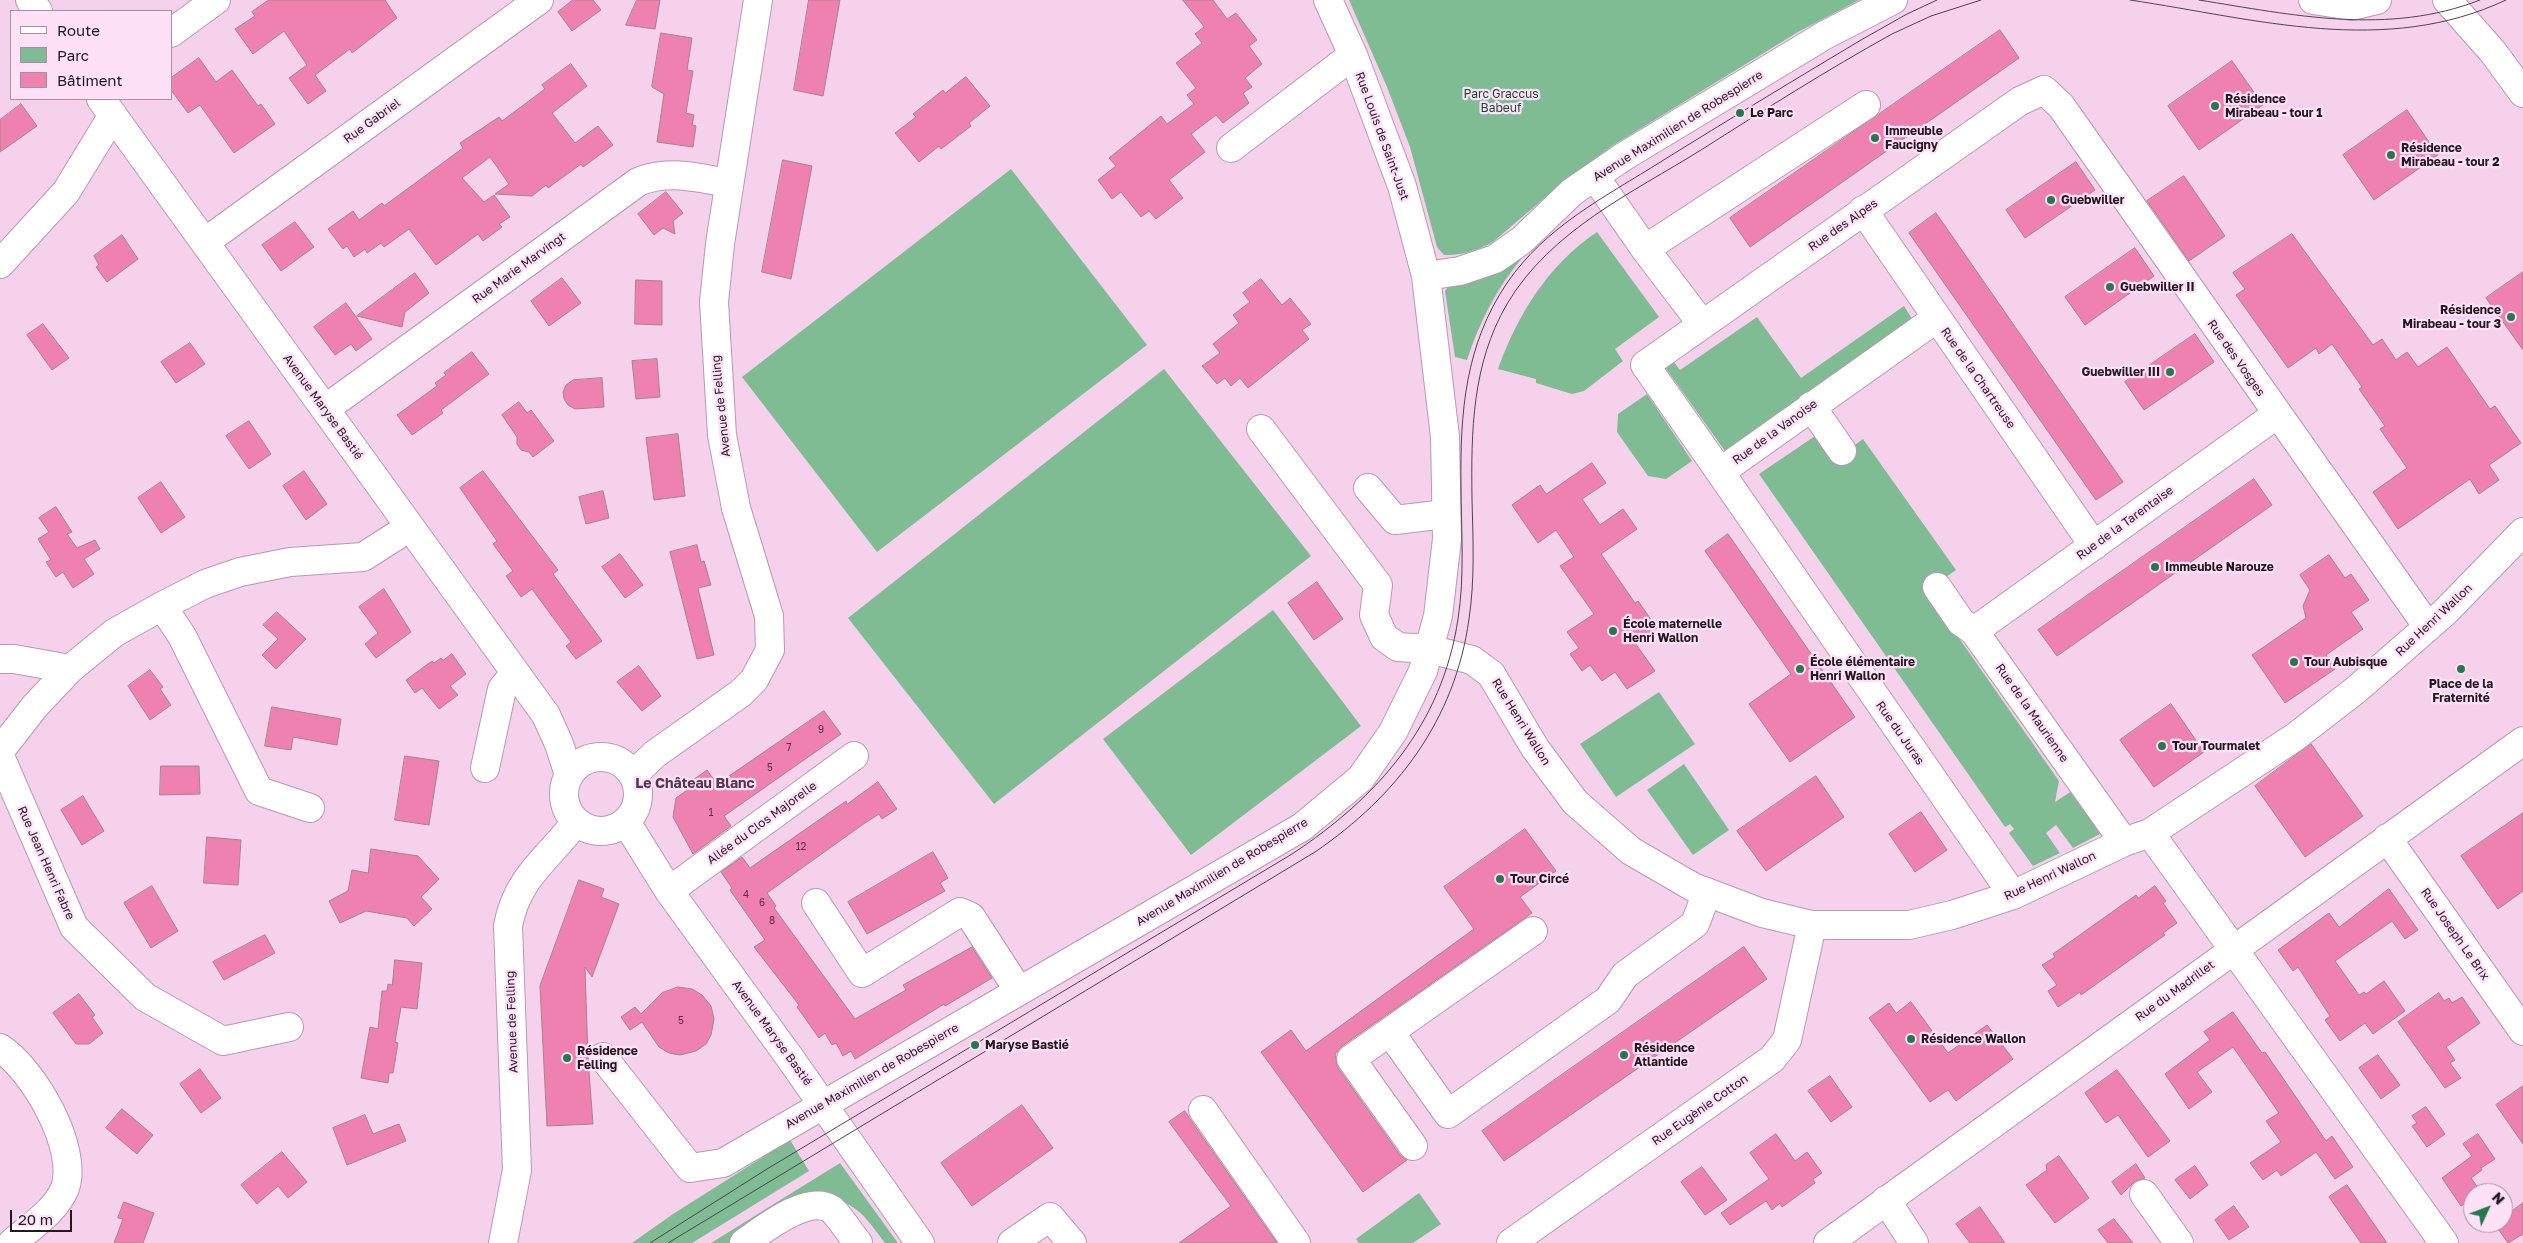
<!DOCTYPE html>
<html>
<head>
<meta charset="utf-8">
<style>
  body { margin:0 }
  #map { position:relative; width:2523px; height:1243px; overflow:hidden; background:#f5d1ec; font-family:"Golos Text",sans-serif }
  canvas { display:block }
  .legend { position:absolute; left:10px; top:10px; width:162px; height:90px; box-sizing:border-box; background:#fee0f7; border:1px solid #a790a1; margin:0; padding:6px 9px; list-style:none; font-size:15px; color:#241721 }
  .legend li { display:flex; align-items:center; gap:10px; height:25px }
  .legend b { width:25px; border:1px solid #a790a1 }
  .north { position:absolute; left:2463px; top:1183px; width:50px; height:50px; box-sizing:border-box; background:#fee0f7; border:1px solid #a790a1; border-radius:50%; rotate:47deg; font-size:14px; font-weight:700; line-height:20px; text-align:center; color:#241721 }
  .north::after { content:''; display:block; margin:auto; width:18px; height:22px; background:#257849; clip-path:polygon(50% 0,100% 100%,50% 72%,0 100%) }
  .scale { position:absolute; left:10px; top:1210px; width:62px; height:22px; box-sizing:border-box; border:2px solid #241721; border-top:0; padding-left:6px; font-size:15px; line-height:18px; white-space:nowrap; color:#241721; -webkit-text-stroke:4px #fee0f7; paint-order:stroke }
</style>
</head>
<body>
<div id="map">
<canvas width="2523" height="1243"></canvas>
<ul class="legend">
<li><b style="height:6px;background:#fff"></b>Route</li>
<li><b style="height:14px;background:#7fbc94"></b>Parc</li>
<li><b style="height:14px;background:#ee81af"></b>Bâtiment</li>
</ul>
<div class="north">N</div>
<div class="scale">20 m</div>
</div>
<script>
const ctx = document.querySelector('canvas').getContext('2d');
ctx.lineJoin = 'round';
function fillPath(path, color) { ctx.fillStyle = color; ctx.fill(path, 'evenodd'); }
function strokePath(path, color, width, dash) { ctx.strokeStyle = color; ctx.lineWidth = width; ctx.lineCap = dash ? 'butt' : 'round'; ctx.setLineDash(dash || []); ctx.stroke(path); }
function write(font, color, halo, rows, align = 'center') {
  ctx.font = font + ' "Golos Text",sans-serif'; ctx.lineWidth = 4.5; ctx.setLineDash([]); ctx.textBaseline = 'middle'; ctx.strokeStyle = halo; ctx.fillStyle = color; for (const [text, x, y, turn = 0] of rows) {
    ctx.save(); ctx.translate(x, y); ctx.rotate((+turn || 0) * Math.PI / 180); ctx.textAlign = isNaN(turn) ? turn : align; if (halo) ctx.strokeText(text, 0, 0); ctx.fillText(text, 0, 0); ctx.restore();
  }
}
const green = new Path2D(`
  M1349 0H1859L1798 32 1612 146 1563 182 1493 242C1478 250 1461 256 1444 255L1437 247 1410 147 1387 87Z
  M1011 169 1147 345 877 552 742 377Z
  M1597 232 1659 317 1615 349 1623 361 1584 391 1572 394 1536 383V379L1498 369C1518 314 1548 265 1597 232Z
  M1520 256 1522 258C1496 289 1479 323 1467 360L1455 357 1445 291 1450 284Z
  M1904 306 1914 322 1787 413 1781 411 1725 451 1662 363 1670 357 1680 370 1757 317 1801 378Z
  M1164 369 1311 556 994 804 848 618Z
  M1647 394 1692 461 1666 479 1648 476 1617 432 1618 414Z
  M1824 430 1841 455 1863 439 1956 570 1926 591 2059 781 2055 802 2075 789 2101 829 2100 834 2073 848 2056 825 2046 833 2060 853 2033 866 2009 833 2014 829 2010 824 2005 827 1759 474Z
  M1273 610 1361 726 1191 855 1103 739Z
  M1659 692 1695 744 1616 797 1580 744Z
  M1684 764 1729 830 1693 855 1647 790Z
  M790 1140 809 1171 692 1243H632L673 1214Z
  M840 1163 898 1243H885C864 1216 860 1205 825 1196L733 1243H711Z
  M1419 1193 1441 1224 1413 1243H1359L1356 1239Z`);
const building = new Path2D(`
  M269 0H385L397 18 352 53 350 49 315 75 326 91 308 104 289 78 307 65 284 31 253 54 235 29 255 16 252 12Z
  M573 0H593L601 10 572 31 558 12Z
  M637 0H660L655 29 626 25Z
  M809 0H840L823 96 794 90Z
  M1183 0H1213L1227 19 1236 13 1257 40 1249 46 1262 64 1245 78 1252 87 1243 93 1249 103 1223 123 1216 115 1191 134 1205 152 1169 180 1183 198 1156 219 1149 211 1141 217 1121 192 1112 199 1098 180 1116 166 1109 158 1161 116 1167 124 1194 104 1187 95 1196 88 1176 63 1202 43 1195 34 1204 27Z
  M2000 30 2019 58 1750 247 1730 218Z
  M661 33 692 38 687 70 693 71 686 113 694 115 692 125 696 126 693 147 657 142 664 94 652 87Z
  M199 58 216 82 232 70 258 106 261 104 275 124 234 153 200 105 188 113 171 90V78Z
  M2232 61 2263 105 2199 150 2168 106Z
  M571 64 587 86 552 113 575 143 598 126 613 145 583 167 581 164 548 188 546 185 532 196 495 194 509 184 490 157 462 178 484 202 494 195 510 217 499 224 502 227 483 241 478 234 436 265 409 229 384 247 381 243 367 253 365 249 354 257 347 246 343 249 328 229 353 211 359 220 382 203 384 206 463 148 460 143 499 117 502 121 545 89 542 85Z
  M966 77 990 106 969 123 971 126 941 149 939 146 919 162 895 133 916 117 913 114 943 90 945 93Z
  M21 104 37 126 0 152V120Z
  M2407 110 2438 155 2374 200 2343 155Z
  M783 160 812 166 791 279 762 272Z
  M2076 162 2095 190 2025 238 2006 210Z
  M2184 176 2225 236 2189 261 2147 201Z
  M666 192 683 213 673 221 675 234 663 228 654 235 638 214Z
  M1936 213 2123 482 2096 500 1909 233Z
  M295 222 314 247 281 271 262 245Z
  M2292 234 2373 345 2382 339 2396 360 2407 352 2418 367 2447 347 2490 409 2495 406 2521 443 2489 465 2499 480 2479 494 2470 479 2398 529 2373 492 2407 468 2380 429 2385 426 2359 389 2362 387 2332 344 2319 354 2316 348 2288 368 2236 295 2245 289 2233 273Z
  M122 235 138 259 107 282 96 267 99 265 94 256Z
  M2135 248 2154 276 2085 325 2065 297Z
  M2523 272V350L2486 298Z
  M415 273 429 293 405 312 402 327 357 316Z
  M562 278 581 303 549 326 531 301Z
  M1261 279 1282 305 1290 298 1311 324 1302 330 1309 339 1248 388 1240 378 1231 386 1225 378 1217 384 1202 366 1220 353 1213 344 1239 323 1233 315 1250 302 1243 293Z
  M636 280 662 281V325L635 324Z
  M346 303 372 339 356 351 351 344 335 355 314 327Z
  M43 324 69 358 52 370 27 335Z
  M2195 334 2214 362 2144 410 2125 382Z
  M190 343 205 364 176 383 161 362Z
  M472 352 489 374 441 410 443 413 412 435 397 415 437 386 435 383 446 375 444 373Z
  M657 359 660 397 636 399 632 361Z
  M602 378 604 407 575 409 568 405 564 399 563 392 566 385 573 380Z
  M519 402 527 413 531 410 554 441 533 457 529 452 521 450 517 444V437L502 415Z
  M249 421 271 454 249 469 226 436Z
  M678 434 685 496 654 500 646 438Z
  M1592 463 1606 483 1582 499 1600 525 1623 509 1637 529 1601 554 1635 603 1638 601 1657 628 1635 643 1655 671 1627 689 1615 672 1602 681 1590 665 1582 671 1570 654 1579 648 1567 632 1594 614 1560 566 1574 557 1556 530 1538 543 1512 505 1540 485 1546 494Z
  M304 471 327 504 306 520 283 486Z
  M483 471 558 570 553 574 602 641 576 659 566 646 571 642 532 589 521 597 506 576 513 571 493 544 497 541 460 488Z
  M2254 479 2272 505 2057 656 2038 630Z
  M161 482 185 517 161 533 138 498Z
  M603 491 609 518 586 524 579 497Z
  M56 507 72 532 67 534 77 548 95 540 100 549 84 559 94 574 73 588 63 572 56 577 46 562 51 560 38 539 49 532 39 518Z
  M1728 534 1855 717 1790 762 1749 704 1791 674 1705 551Z
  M697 545 701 562 704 561 711 585 698 588 714 655 697 659 670 552Z
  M620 554 643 585 625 598 602 567Z
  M2329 555 2345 578 2351 574 2369 600 2351 612 2363 629 2326 655 2335 669 2285 703 2252 655 2306 618 2303 606 2310 590 2300 575Z
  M1317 582 1343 619 1314 640 1288 603Z
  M384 589 411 632 376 658 365 644 378 633 359 607Z
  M277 612 306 639 276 669 262 655 278 639 263 625Z
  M452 654 466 674 450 686 458 695 439 709 422 688 415 693 406 680 432 661 434 663 441 658 443 660Z
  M639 666 661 696 642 711 617 682Z
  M150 670 163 687 160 689 171 705 150 720 128 686Z
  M2171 704 2204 752 2154 787 2120 740Z
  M272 707 341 719 337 745 293 737 291 750 265 746Z
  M824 711 841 734 724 816 731 826 693 854 673 817 676 798 696 784 693 780 707 770 717 784Z
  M2311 744 2363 816 2305 857 2255 786Z
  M405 756 439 761 429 825 395 820Z
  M161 766H199L200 794 160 795Z
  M1816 776 1844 817 1766 871 1737 831Z
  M878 782 897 809 882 819 879 814 862 825 767 893 776 906 774 908 855 1019 906 990 903 985 972 947 992 978 945 1006 944 1004 855 1059 851 1051 843 1056 836 1043 832 1045 825 1033 819 1038 797 1007 799 1005 754 947 765 940 730 890 732 888 721 872 742 857 750 868 846 801 847 804Z
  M83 796 104 831 82 845 61 810Z
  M1921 812 1947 850 1915 872 1889 834Z
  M2523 813V891L2498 909 2461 856Z
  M1525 829 1556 871 1520 897 1532 913 1342 1046 1335 1054 1338 1068 1400 1155 1407 1160 1363 1192 1261 1052 1291 1030 1306 1051 1474 929 1444 887Z
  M207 837 241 840 238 885 204 883Z
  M371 849 418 856 439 879 421 897 432 909 414 926 407 918 366 911 340 923 329 901 348 891 352 870 368 873Z
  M933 852 948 878 940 883 945 891 867 934 848 902Z
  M579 880 604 889 601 897 619 904 592 977 585 967 588 1059 593 1124 547 1126 540 986Z
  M152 886 178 931 151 948 124 903Z
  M2155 886 2166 901 2163 903 2177 923 2163 933 2165 935 2081 995 2080 992 2058 1007 2048 991 2057 985 2042 965 2055 957 2053 954 2136 895 2138 898Z
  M2389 889 2418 930 2405 939 2392 921 2335 961 2359 995 2364 992 2366 994 2384 981 2405 1011 2373 1034 2365 1023 2340 1041 2325 1020 2330 1016 2298 967 2293 971 2278 950 2329 913 2339 927Z
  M265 935 275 953 224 980 213 962Z
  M1744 947 1767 979 1504 1161 1482 1131Z
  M395 960 422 963 417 1009 401 1007 395 1042 398 1043 393 1073H389L388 1083 361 1078 370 1027 378 1029 382 991H387L388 984 392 985Z
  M678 987 692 989 702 995 711 1006 714 1019 711 1035 706 1044 696 1051 680 1055 669 1053 659 1047 642 1022 630 1030 621 1017 635 1007 641 1014 662 993Z
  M2439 993 2444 1001 2449 998 2452 1003 2462 997 2480 1023 2446 1047 2455 1060 2450 1063 2461 1078 2445 1088 2398 1022Z
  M79 994 95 1015 92 1017 103 1033 89 1044H76L53 1013Z
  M1911 1002 1948 1053 1987 1025 2013 1059 1956 1101 1948 1090 1930 1102 1869 1018 1889 1003 1896 1013Z
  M2233 1012 2262 1053 2265 1052 2326 1141 2332 1136 2353 1167 2335 1179 2316 1152 2281 1176 2277 1170 2263 1180 2250 1163 2281 1142 2266 1121 2279 1113 2233 1047 2197 1072 2212 1092 2189 1109 2165 1074 2210 1040 2204 1032Z
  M2378 1055 2400 1085 2381 1099 2359 1068Z
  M200 1069 221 1098 201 1113 180 1084Z
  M2117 1070 2170 1141 2148 1157 2118 1115 2106 1123 2085 1093Z
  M1830 1076 1852 1107 1831 1122 1808 1091Z
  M2523 1086V1144L2496 1105Z
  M1022 1105 1053 1148 972 1206 941 1163Z
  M2426 1107 2445 1134 2427 1147 2412 1126 2417 1123 2412 1116Z
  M122 1109 153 1135 137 1154 106 1128Z
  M1185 1111 1190 1119 1277 1243H1179L1231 1206 1169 1122Z
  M365 1115 373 1134 399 1124 406 1141 347 1165 333 1128Z
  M1776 1134 1795 1161 1807 1152 1822 1173 1813 1179 1815 1183 1782 1207 1780 1203 1772 1210 1766 1201 1730 1225 1721 1213 1769 1179 1750 1153Z
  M2478 1134 2495 1159 2481 1168 2480 1167 2482 1170 2471 1178 2481 1192 2473 1193V1198L2461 1206 2442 1178 2472 1156 2463 1144Z
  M282 1152 307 1182 288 1198 278 1186 257 1204 241 1185Z
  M2059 1156 2089 1198 2055 1223 2026 1185 2047 1170 2046 1165Z
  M2136 1164 2145 1178 2135 1181 2121 1195 2112 1182Z
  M2195 1166 2208 1185 2190 1199 2175 1180Z
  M1702 1167 1727 1200 1705 1215 1681 1182Z
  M2347 1185 2387 1243H2361L2329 1197Z
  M124 1202 154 1213 143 1243H114L123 1219 118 1218Z
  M2523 1203V1234L2508 1243 2494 1223H2503V1218Z
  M2234 1206 2249 1227 2229 1240 2215 1220Z
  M1980 1207 2005 1243H1970L1961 1231 1956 1224Z
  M2114 1219 2133 1243H2108L2098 1230Z`);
const minor = new Path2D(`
  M30 0 38 11
  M1328 0 1353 55 1402 186 1426 276
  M2313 0 2352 6 2377 0
  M2447 0 2493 52 2523 93
  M171 33 216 0
  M101 99 546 715 559 744 569 775
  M1231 148 1353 55
  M1595 177 1645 249
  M1863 210 2094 546
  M205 242 539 0
  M0 264 66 192 113 115
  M1937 318 1720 472 1645 365 2020 101 2044 90 2061 106 2428 627
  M1702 324 1645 249 1866 105
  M1811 406 1842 451
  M325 409 638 182C668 169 698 178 729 183
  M1261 429 1378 585 1374 615 1384 637 1398 647 1429 649 1472 660 1491 674 1535 748 1575 802 1631 851 1693 887 1762 913 1812 925H1909L1952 915 2013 895 2124 842 2150 833 2295 737 2357 689 2445 612 2523 532
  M1720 472 2013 895
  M1368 488 1395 520 1446 514
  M1937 587 1961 622 1974 631 2124 842
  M162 606 182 636 259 791 310 808
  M1974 631 2276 415
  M0 659H14L70 669
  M0 751 35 706 70 669 114 633 162 606 205 584 240 572 290 562 363 557 410 527
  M0 756 74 927 145 997 223 1041 289 1027
  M564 794a37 37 0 1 1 74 0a37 37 0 1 1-74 0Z
  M485 768 502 689 515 673
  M633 775 655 754 741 693 754 680 770 650 769 616 736 508 722 435 714 302 720 244 758 0
  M626 822 669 891 790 1058 920 1243
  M2150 833 2444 1243
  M2387 838 2523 1031
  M669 891 854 756
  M816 903 862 973 960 912 971 917 1019 991
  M1390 1032 1448 1114 1608 1000 1625 975 1695 924 1707 892
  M0 1048C33 1069 79 1148 65 1188 56 1211 30 1227 12 1243
  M603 1057 690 1168 723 1163 1302 827 1361 778 1393 732 1423 671 1438 616 1447 539 1445 437 1426 276 1460 271 1495 259 1522 240 1572 192 1623 157 1825 35 1893 0
  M1203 1110 1296 1243
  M1413 1146 1351 1059 1533 931
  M2144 1194 2179 1243
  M1886 1200 1914 1243
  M503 1243 517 1170 508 926C517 877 548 859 576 822
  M744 1243C763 1230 807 1194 831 1209 839 1215 851 1235 858 1243
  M1012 1243 1050 1217 1072 1243
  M1511 1243 1772 1059 1787 1040 1812 925
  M1828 1243 2523 741`);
const tram = new Path2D(`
  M2130 0C2257 19 2385 57 2506 0
  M2199 0C2293 15 2388 36 2480 0
  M650 1243 767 1169 1292 854C1378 797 1442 725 1458 619 1465 575 1461 529 1461 485 1460 413 1465 345 1507 283 1546 226 1605 197 1662 161 1728 120 1794 80 1861 40L1907 14 1937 0
  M668 1243 1315 852C1397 796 1455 720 1469 619 1475 579 1473 539 1472 499 1471 431 1472 364 1507 304 1551 230 1632 193 1701 150 1764 110 1827 70 1892 34L1931 16 1981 0`);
const markers = [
  [2215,106,5,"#257849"],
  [1740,113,5,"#257849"],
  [1875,138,5,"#257849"],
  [2391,155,5,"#257849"],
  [2051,200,5,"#257849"],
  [2110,287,5,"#257849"],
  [2511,317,5,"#257849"],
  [2170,372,5,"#257849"],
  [2155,567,5,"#257849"],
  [1613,631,5,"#257849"],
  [2294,662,5,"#257849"],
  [1800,669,5,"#257849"],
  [2461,669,5,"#257849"],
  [2162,746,5,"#257849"],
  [1500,879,5,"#257849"],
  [1911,1039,5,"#257849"],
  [975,1045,5,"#257849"],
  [1624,1055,5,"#257849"],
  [567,1058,5,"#257849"]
];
const numberNames = [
  ["9",821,730],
  ["7",789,748],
  ["5",770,768],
  ["1",711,813],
  ["12",801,847],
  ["4",746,895],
  ["6",762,903],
  ["8",772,921],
  ["5",681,1021]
];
const parkNames = [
  ["Parc Graccus",1501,94],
  ["Babeuf",1501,108]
];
const poiNames = [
  ["Résidence",2225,99],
  ["Mirabeau - tour 1",2225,113],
  ["Le Parc",1750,113],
  ["Immeuble",1885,131],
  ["Faucigny",1885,145],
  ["Résidence",2401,148],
  ["Mirabeau - tour 2",2401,162],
  ["Guebwiller",2061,200],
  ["Guebwiller II",2120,287],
  ["Résidence",2501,310,"right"],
  ["Mirabeau - tour 3",2501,324,"right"],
  ["Guebwiller III",2160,372,"right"],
  ["Immeuble Narouze",2165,567],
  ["École maternelle",1623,624],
  ["Henri Wallon",1623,638],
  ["École élémentaire",1810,662],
  ["Henri Wallon",1810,676],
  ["Tour Aubisque",2304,662],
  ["Place de la",2461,684,"center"],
  ["Fraternité",2461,698,"center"],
  ["Tour Tourmalet",2172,746],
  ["Tour Circé",1510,879],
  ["Résidence Wallon",1921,1039],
  ["Maryse Bastié",985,1045],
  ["Résidence",1634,1048],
  ["Atlantide",1634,1062],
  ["Résidence",577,1051],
  ["Felling",577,1065]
];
const streetNames = [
  ["Rue Gabriel",372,121,-36],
  ["Avenue Maximilien de Robespierre",1678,126,-32],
  ["Rue Louis de Saint-Just",1382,136,70],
  ["Rue des Alpes",1843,225,-35],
  ["Rue Marie Marvingt",519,268,-36],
  ["Rue des Vosges",2236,358,55],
  ["Rue de la Chartreuse",1978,378,55],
  ["Avenue de Felling",721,406,-96],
  ["Avenue Maryse Bastié",323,407,54],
  ["Rue de la Vanoise",1775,432,-36],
  ["Rue de la Tarentaise",2125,523,-36],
  ["Rue Henri Wallon",2434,620,-43],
  ["Rue de la Maurienne",2032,713,55],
  ["Rue Henri Wallon",1521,722,58],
  ["Rue du Juras",1900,733,55],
  ["Allée du Clos Majorelle",762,823,-36],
  ["Rue Jean Henri Fabre",46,863,66],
  ["Avenue Maximilien de Robespierre",1222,872,-31],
  ["Rue Henri Wallon",2050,876,-25],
  ["Rue Joseph Le Brix",2455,934,55],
  ["Rue du Madrillet",2175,991,-36],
  ["Avenue de Felling",512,1022,-92],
  ["Avenue Maryse Bastié",772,1033,54],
  ["Avenue Maximilien de Robespierre",872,1076,-30],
  ["Rue Eugènie Cotton",1700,1110,-35]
];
const neighbourhoodNames = [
  ["Le Château Blanc",695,784]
];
fillPath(green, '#7fbc94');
fillPath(building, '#ee81af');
strokePath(building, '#a98190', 1);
strokePath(minor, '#ba98b2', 30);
strokePath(minor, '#fff', 28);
strokePath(tram, '#53414f', 1);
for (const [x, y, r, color] of markers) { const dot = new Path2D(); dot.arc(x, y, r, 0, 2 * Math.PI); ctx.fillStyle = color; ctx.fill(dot); strokePath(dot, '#fee0f7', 2); }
write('10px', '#563244', null, numberNames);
write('12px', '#1c492e', '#fee0f7', parkNames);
write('bold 12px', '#241721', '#fee0f7', poiNames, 'left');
write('12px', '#241721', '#fee0f7', streetNames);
write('bold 14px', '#54374e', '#fee0f7', neighbourhoodNames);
</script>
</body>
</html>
